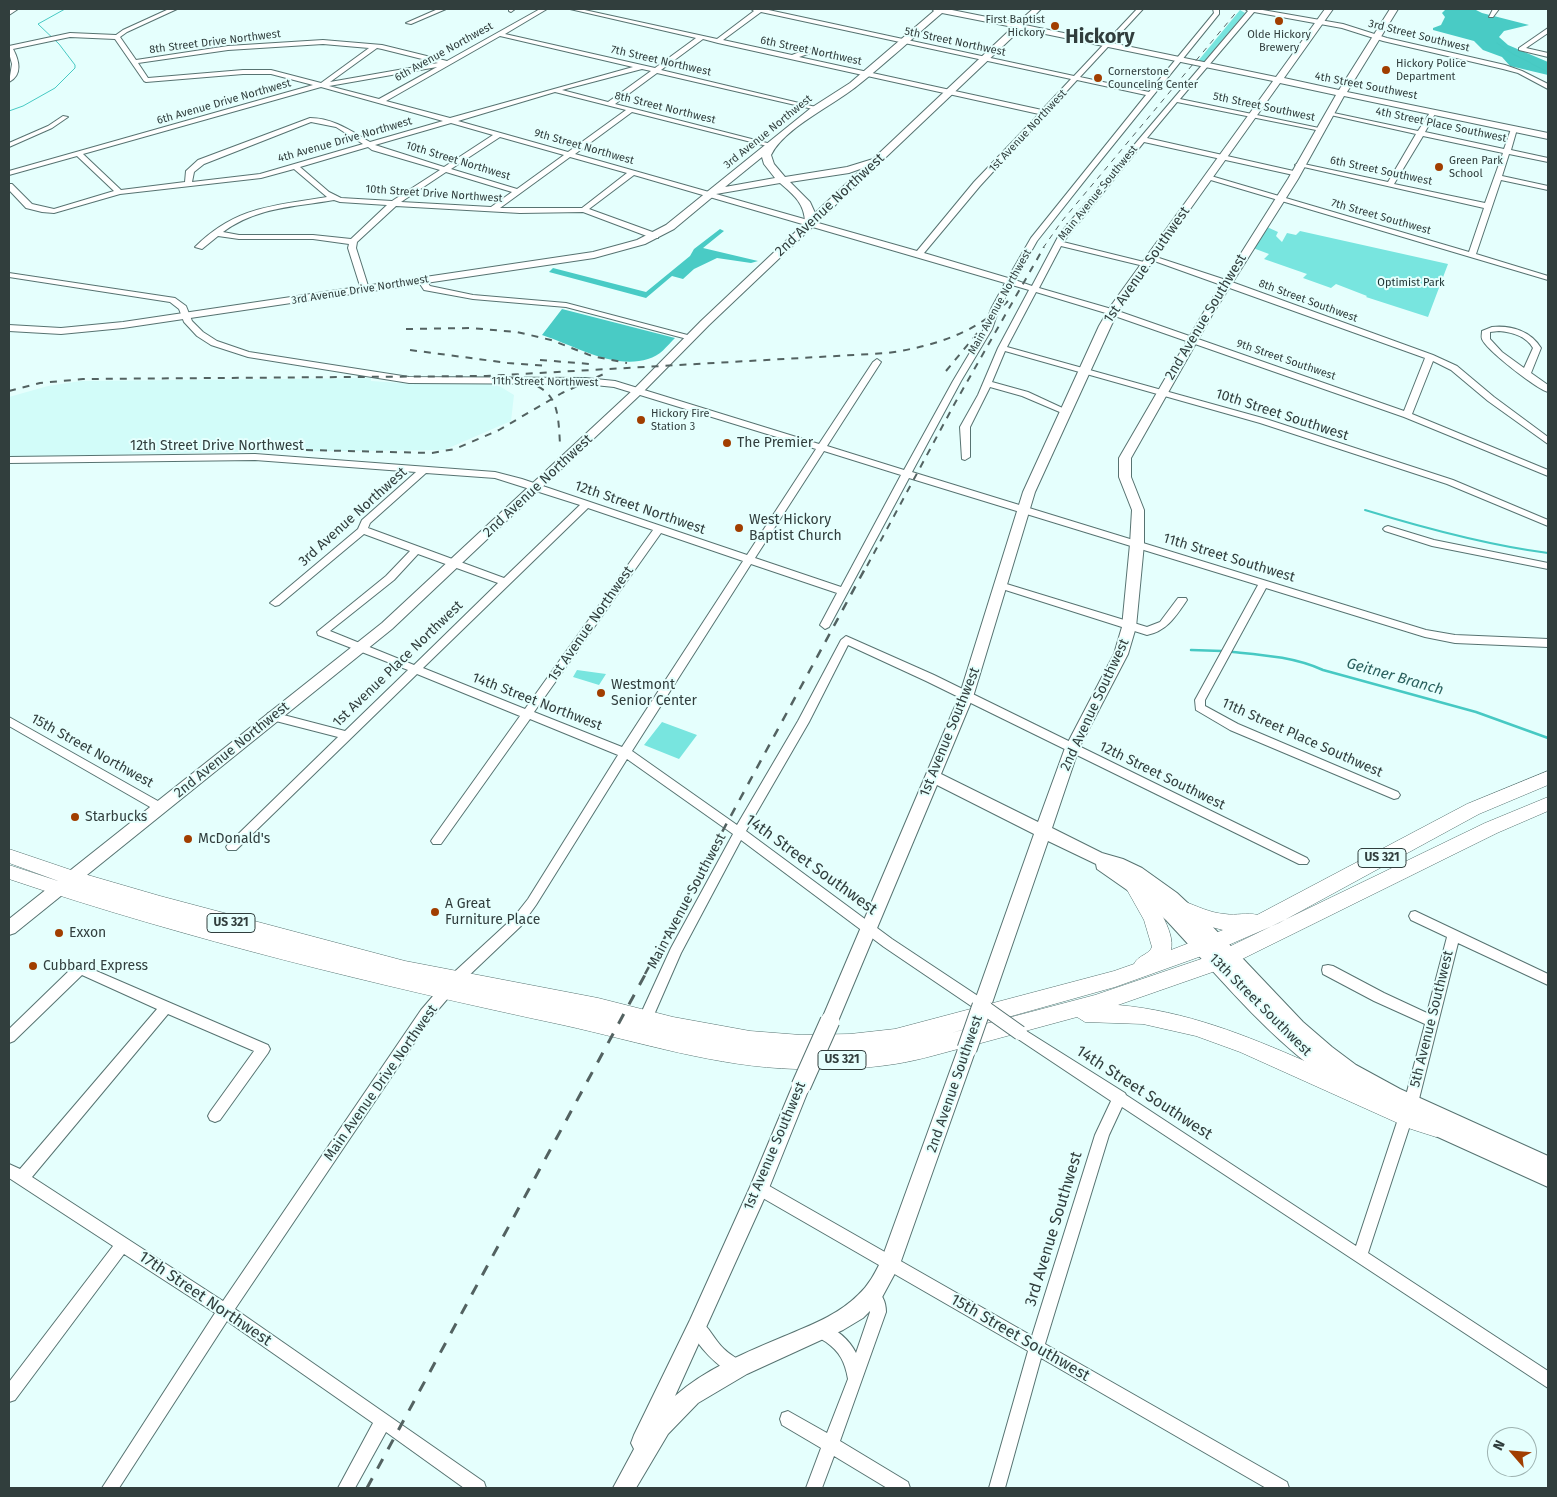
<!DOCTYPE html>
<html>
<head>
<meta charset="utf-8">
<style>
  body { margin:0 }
  #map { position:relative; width:1557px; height:1497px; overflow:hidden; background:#e5fffd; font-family:"Fira Sans",sans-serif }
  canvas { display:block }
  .frame { position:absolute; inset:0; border:10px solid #313e3d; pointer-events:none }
  .north { position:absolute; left:1487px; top:1427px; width:50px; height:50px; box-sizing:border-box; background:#e5fffd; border:1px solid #9db2b0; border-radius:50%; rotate:297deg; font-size:14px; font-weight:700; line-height:20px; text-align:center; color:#313e3d }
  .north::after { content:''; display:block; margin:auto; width:18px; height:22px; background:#a13e00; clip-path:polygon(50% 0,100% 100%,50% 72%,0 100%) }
</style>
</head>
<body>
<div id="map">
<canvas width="1557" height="1497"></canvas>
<div class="frame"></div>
<div class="north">N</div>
</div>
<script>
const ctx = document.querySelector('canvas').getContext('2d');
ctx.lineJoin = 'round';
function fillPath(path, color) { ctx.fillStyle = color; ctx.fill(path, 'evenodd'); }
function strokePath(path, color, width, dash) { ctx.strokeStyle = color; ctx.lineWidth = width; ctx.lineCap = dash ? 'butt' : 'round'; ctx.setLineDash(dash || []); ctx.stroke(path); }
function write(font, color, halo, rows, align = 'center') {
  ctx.font = font + ' "Fira Sans",sans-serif'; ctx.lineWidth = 4; ctx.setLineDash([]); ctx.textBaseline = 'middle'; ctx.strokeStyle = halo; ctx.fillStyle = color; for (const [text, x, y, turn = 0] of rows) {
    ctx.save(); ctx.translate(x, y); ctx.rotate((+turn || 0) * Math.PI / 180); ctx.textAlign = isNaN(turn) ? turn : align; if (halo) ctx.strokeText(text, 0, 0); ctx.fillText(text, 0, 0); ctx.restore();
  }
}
const built = new Path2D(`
  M371 378V381L416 384H496L514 395 511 421 444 450 234 452 9 458V397L48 386 81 381Z`);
const green = new Path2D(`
  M1240 10 1245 13 1204 62 1198 61Z
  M1267 227 1278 232 1276 236 1282 242 1287 233 1296 235 1300 231 1448 264 1428 317 1366 297 1367 296 1336 284 1331 288 1303 278 1307 274 1264 259 1269 254 1253 248Z
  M577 670 606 674 599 685 573 677Z
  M662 722 697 735 679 759 644 745Z`);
const forest = new Path2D(`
  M1446 9H1474L1482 13 1529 25 1504 31 1499 37 1508 45 1548 62V75L1510 66 1502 57 1483 50 1474 41 1433 30V28L1441 25 1445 17 1442 13Z
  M720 229 724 231 703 248 758 261 751 263 717 258 694 269 683 279 672 276 646 298 549 272 553 268 646 292 690 256 694 249Z
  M562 309 675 338C667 346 660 356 648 359 614 370 573 345 542 335Z`);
const streamFar2 = new Path2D(`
  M1497 43 1513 54 1548 72
  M9 111 23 106 55 88 75 68V65L59 44 38 24 65 9`);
const streamFar1 = new Path2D(`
  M1365 510C1424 528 1486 545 1548 553`);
const stream = new Path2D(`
  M1191 650 1222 651
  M1233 652C1264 655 1294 657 1323 670L1476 712 1548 738`);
const minor = new Path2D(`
  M11 9H18L9 15V10Z
  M169 9H177L127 32 120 37 136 60 228 46 323 40 382 45 447 61 540 9H547L505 34 655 68 696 38 570 9H580L717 39 754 11 751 9H764L1074 76 1137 9H1143L1080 77 1149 92 1214 13 1213 9H1219V14L1093 170 1037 241 1015 280 1032 286 1059 235 1140 138 1248 11 1245 9H1257L1343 24 1387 38 1505 65 1522 71 1548 84V89L1518 73 1503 69 1383 41 1342 28 1254 12 1180 99 1319 128 1322 130 1321 131 1177 102 1147 138 1298 172V176L1144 142 1063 242 1148 263V267L1061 246 1039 288 1115 310 1404 411 1425 358 1146 258 1153 256 1229 281 1433 355 1457 366 1494 397 1548 437V444L1488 401 1451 370 1433 361 1412 414 1548 470V476L1404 417 1109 314 1036 292 1007 347 1266 419 1453 480 1548 520V526L1447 484 1260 423 1005 351 992 382 1028 392 1069 411 1068 413H1062L1022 396 990 387 970 427V457L965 460 962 459 960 427 978 395 998 348 1029 290 1012 285 999 309 992 329 961 381 912 472 1426 630 1455 635 1548 639V647L1455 643 1425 637 1266 588 1205 700V706L1238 724 1398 792 1400 795 1398 798 1394 799 1230 730 1196 710 1195 700 1258 585 909 478 829 627 825 629 820 625 837 593 751 564 632 751 737 825 798 721 841 640 846 636 934 675 1307 858 1309 861 1307 864H1299L926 681 848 645 809 722 746 831 892 939 987 1002 989 1006 987 1010 982 1012 977 1010 884 947 741 840 681 953 650 1024 645 1026 640 1024 638 1020 671 948 733 834 627 759 536 905 521 926 461 983 431 1018 235 1309 484 1482 486 1488H464L386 1432 355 1488H338L373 1423 227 1321 119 1488H102L215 1313 124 1254 15 1400 9 1402V1382L113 1246 9 1178V1164L20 1169 157 1009 82 975 14 1041 9 1043V1029L75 965 80 964 268 1045 270 1049 268 1053 220 1120 215 1122 210 1120 208 1116 210 1112 254 1051 168 1014 32 1177 223 1301 421 1010 451 975 513 918 528 899 618 755 530 719 441 844H433L431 841 433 838 520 716 417 674 236 850H228L226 847 228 844 338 737 268 719 266 716 268 713 272 712 345 731 408 670 318 635 317 632 386 576 410 551 364 534 279 605 275 606 270 603 358 529 362 520 416 472 255 460 9 463V457L255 454 495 472 522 479 747 555 816 449 614 387 585 384 409 383 248 357 211 345 197 336 184 322 179 309 170 302 9 277V273L175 298 186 306 192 321 203 332 217 341 249 352 409 377 585 378 615 381 819 444 873 362 877 359 881 362 827 446 904 470 953 381 984 329 991 309 1005 283 634 175 589 209 658 234V238H652L583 212 520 213 396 206 357 242 356 248 369 289 365 291 361 289 348 248 349 244 313 239H239L218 236 202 249 195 247C236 206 274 206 327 197L294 169 261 178 120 194 54 213 42 212 26 208 9 190V184H12L32 204 54 209 114 191 77 156 9 175V171L313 85 271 74H243L146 82 144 81 115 39 70 37 13 49C19 60 23 75 9 82L12 64 9 53V46L70 33 116 35 123 30ZM761 12 1071 79 1042 110 799 57 811 53 832 55V53L830 52 807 49 792 55 723 40ZM500 36 633 67 450 118 386 101ZM703 39 718 43 1039 114 974 182 917 251 575 154 632 112 771 147 775 145 615 104 657 73 817 110 820 108 661 70ZM323 44 369 48 321 83 271 70H243L148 78 138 63 228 50ZM377 48 382 49 438 63 330 82ZM437 67 379 99 329 86ZM642 69 651 71 608 102 562 90ZM1077 80 1146 95 1031 238 1008 278 924 253 980 186ZM321 87 443 121 370 142C351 131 333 118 310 118L198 160 186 171 185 182 121 190 83 154ZM555 92 626 110 568 152 458 121ZM311 122 336 127 363 144 260 174 192 182 194 172 204 164ZM451 123 493 135 444 167 375 145ZM500 137 564 155 517 189 451 169ZM368 147 372 150 440 170 392 201 341 198 329 192 300 167ZM570 157 627 173 582 208H500ZM446 172 512 192 491 207 401 202ZM334 200 340 202 387 205 351 239 313 235H239L223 232C257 207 294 207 334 200ZM824 451 901 475 841 587 755 558ZM426 473 495 478 580 505 504 578 368 528 370 523ZM588 508 653 530 525 709 423 668ZM661 533 743 561 622 747 534 712ZM418 554 498 583 414 665 330 631 394 580Z
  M438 9H446L411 24 406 23Z
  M509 9H515L511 12 509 11Z
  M1493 9H1499L1493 17H1489Z
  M1548 28V33L1526 48 1548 53V57L1519 50V48Z
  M1433 110 1436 112 1425 132 1504 149 1511 129 1514 127 1517 129 1511 150 1548 158V162L1509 154 1502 176 1548 186V190L1501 180 1476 254 1548 276V280L1204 178 1211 176 1469 252 1484 208 1295 165 1299 163 1388 182 1416 134 1326 114 1329 112 1418 131 1431 111ZM1423 136 1503 153 1485 203 1394 184Z
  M63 116 68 117 52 128 9 147V143L48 126Z
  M419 279H425L430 286 473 295 566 303 695 337 691 340 566 307 473 299 424 290 418 281Z
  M1492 327C1511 325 1531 331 1541 348L1531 373 1548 385V392C1537 389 1486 350 1482 339 1481 337 1482 334 1482 331ZM1499 331C1512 332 1526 336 1533 348L1524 368 1502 352 1490 339V332Z
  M1388 526 1434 540 1548 563V569L1432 546 1385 531 1383 529 1385 527Z
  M1000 582 1147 627 1160 622 1178 598H1186L1187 600C1176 616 1167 631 1147 635L996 587 995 585Z
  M9 717 165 805 167 808 165 811H157L9 726Z
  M1415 911 1548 974V985L1458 943 1418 1103 1416 1107 1411 1109 1406 1107 1404 1103 1425 1024 1374 1001 1323 974 1322 970 1323 966 1328 965 1333 966 1384 993 1427 1013 1447 937 1411 920 1409 916 1411 912Z
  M1020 1027 1125 1093 1126 1095 1356 1246 1399 1116 1401 1112 1406 1110 1411 1112 1413 1116 1368 1253 1548 1371V1388L1122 1107 1109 1135 1045 1344 1287 1482 1289 1488H1266L1041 1358 1005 1488H989L1028 1351 754 1193 752 1188 754 1183 759 1181 764 1183 1032 1336 1095 1135 1111 1101 1015 1037 1013 1033 1015 1029Z
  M872 1288C882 1292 886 1302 886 1312L840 1441 908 1482 910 1488H887L834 1456 822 1488H806L821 1448 782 1425 780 1419 782 1413 788 1411 827 1433 848 1379C845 1362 840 1352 826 1342 820 1338 817 1337 814 1331L817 1326 822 1323C836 1329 849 1339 856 1353L870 1312V1306L864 1295 867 1290Z
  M697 1319C709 1325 714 1340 724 1349 731 1356 741 1359 745 1368L742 1373 737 1376C718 1368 697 1346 689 1327L692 1322Z`);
const major = new Path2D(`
  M932 9H947L1017 23 1033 9H1041L1025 25 1276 77 1325 9H1333L1284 78 1339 90 1390 9H1398L1347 92 1548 133V139L1344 96 1298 179 1212 315 1131 458V477L1144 510V544L1136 627 1128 654 1079 748 1052 828 1102 853 1123 859 1142 868 1177 893 1209 923 1303 1022 1332 1047 1356 1065 1400 1089 1548 1156V1187L1429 1133 1421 1127 1419 1121 1421 1116 1361 1087 1359 1091 1353 1093C1337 1087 1322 1075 1308 1064 1255 1022 1212 969 1166 920L1150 906 1097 869 1096 864 1048 841 991 1006 988 1011 982 1013 976 1011 973 1006 1034 834 937 785 836 1026 830 1028 824 1026 821 1021 959 697 1023 492 1099 326 1110 307 1273 81 1021 29 709 325 642 393 392 629 15 933 9 935V919L382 623 634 389 701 321 805 223C805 204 794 195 780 183L716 194 674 229 645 244 594 258 123 328 61 334 9 331V325L61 328 123 322 593 252 637 240 666 225 811 108 850 83 934 11ZM942 13 1013 27 873 159 847 167 785 177 774 164 771 155C784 128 834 105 857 86 886 63 914 37 942 13ZM1280 83 1336 95 1288 179 1202 315 1119 458V477L1132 510 1130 544 1122 627 1114 654 1065 748 1038 822 941 774 973 697 1035 492 1111 326 1119 309ZM762 157 764 164 775 178 725 187ZM863 168 815 213 810 202 790 182 849 173Z
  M967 1041 973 1044 976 1049 900 1264 880 1301 863 1318 843 1330 747 1374 698 1403 668 1434 636 1488H613L634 1449 631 1443 634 1435 690 1320 750 1187 795 1080 801 1078 807 1080 810 1086 769 1188 675 1396C707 1368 747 1352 785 1336 811 1325 838 1315 858 1295 869 1285 875 1273 881 1261L958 1049 961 1044Z`);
const highway = new Path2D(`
  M1548 771V785L1479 814 1279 923 1210 953 1115 987 951 1033 1095 995 1210 956 1485 823 1548 797V811L1497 833 1224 968 1118 1005C1186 1011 1245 1035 1307 1062 1346 1079 1384 1096 1423 1113L1444 1120 1447 1127 1444 1134 1436 1137 1411 1129 1240 1052 1196 1036 1143 1024 1085 1022 1077 1017C1041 1027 1006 1036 970 1046 945 1052 921 1060 895 1064 863 1069 829 1070 796 1069 717 1067 640 1042 563 1025 376 985 190 940 9 879V865L61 882 9 863V849L74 871 160 896 405 961 598 998 673 1017 750 1031 801 1035 850 1034 895 1029 1114 971 1134 964C1138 955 1149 955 1152 947L1144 920 1126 888 1129 883 1136 880 1143 883C1152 899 1176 931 1171 950L1223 930 1200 924 1176 914 1173 909 1176 904 1183 901C1197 906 1210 913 1225 914 1236 916 1247 912 1257 915L1467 804Z`);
const railFar3 = new Path2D(`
  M1043 248 1062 221 1239 9`);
const railFar2 = new Path2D(`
  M406 329 470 328 517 332 551 340 592 356 627 363
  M410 350 508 363 548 366
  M540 360 590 364
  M946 371 984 325
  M511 378C556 387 558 402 560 445
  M9 391 40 383 83 379 486 376 888 353C934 346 974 334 1008 301
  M306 450 432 453 455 449 499 430 562 393 606 373
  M867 566 955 403 1044 247`);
const railFar1 = new Path2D(`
  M645 974 867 565`);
const rail = new Path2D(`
  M367 1488 646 973`);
const minorBridge = new Path2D(`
  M982 1006 1020 1033`);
const majorBridge = new Path2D(`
  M967 1049 982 1006
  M801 1086 830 1021`);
const markers = [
  [1279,21,5,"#a13e00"],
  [1055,26,5,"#a13e00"],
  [1386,70,5,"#a13e00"],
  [1098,78,5,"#a13e00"],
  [1439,167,5,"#a13e00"],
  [641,420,5,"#a13e00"],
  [727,443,5,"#a13e00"],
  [739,528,5,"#a13e00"],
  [601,693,5,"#a13e00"],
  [75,817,5,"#a13e00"],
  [188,839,5,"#a13e00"],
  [435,912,5,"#a13e00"],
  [59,933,5,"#a13e00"],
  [33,966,5,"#a13e00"]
];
const farPoinames = [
  ["First Baptist",1045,20,"right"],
  ["Hickory",1045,33,"right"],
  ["Olde Hickory",1279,35,"center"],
  ["Brewery",1279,48,"center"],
  ["Hickory Police",1396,64],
  ["Department",1396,77],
  ["Cornerstone",1108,72],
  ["Counceling Center",1108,85],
  ["Green Park",1449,161],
  ["School",1449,174],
  ["Hickory Fire",651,414],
  ["Station 3",651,427]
];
const farStreetnames = [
  ["3rd Street Southwest",1419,36,14],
  ["8th Street Drive Northwest",215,42,-7],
  ["5th Street Northwest",955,42,12],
  ["6th Street Northwest",811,51,12],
  ["6th Avenue Northwest",444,52,-29],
  ["7th Street Northwest",661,61,13],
  ["4th Street Southwest",1366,86,11],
  ["6th Avenue Drive Northwest",224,102,-16],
  ["5th Street Southwest",1264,107,12],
  ["8th Street Northwest",665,108,14],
  ["4th Street Place Southwest",1441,125,12],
  ["1st Avenue Northwest",1028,131,-47],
  ["3rd Avenue Northwest",768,132,-39],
  ["4th Avenue Drive Northwest",345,140,-16],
  ["9th Street Northwest",584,147,16],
  ["10th Street Northwest",458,161,17],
  ["6th Street Southwest",1381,171,12],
  ["Main Avenue Southwest",1098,193,-51],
  ["10th Street Drive Northwest",434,194,4],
  ["7th Street Southwest",1381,217,16],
  ["3rd Avenue Drive Northwest",360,290,-9],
  ["8th Street Southwest",1308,301,20],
  ["Main Avenue Northwest",1000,302,-61],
  ["9th Street Southwest",1286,360,19],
  ["11th Street Northwest",545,382,1]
];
const farParknames = [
  ["Optimist Park",1411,283]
];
const shields = [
  [1382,858,48],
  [231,923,48],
  [842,1060,48]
];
const shieldNames = [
  ["US 321",1382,858],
  ["US 321",231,923],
  ["US 321",842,1060]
];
const streetNames = [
  ["2nd Avenue Northwest",830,205,-43],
  ["1st Avenue Southwest",1147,265,-55],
  ["2nd Avenue Southwest",1206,317,-59],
  ["10th Street Southwest",1282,415,18],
  ["12th Street Drive Northwest",217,446],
  ["2nd Avenue Northwest",538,486,-43],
  ["12th Street Northwest",640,508,19],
  ["3rd Avenue Northwest",353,517,-42],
  ["11th Street Southwest",1229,558,17],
  ["1st Avenue Northwest",591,624,-55],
  ["1st Avenue Place Northwest",398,664,-44],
  ["14th Street Northwest",537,702,21],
  ["2nd Avenue Southwest",1095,705,-65],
  ["1st Avenue Southwest",950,732,-68],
  ["11th Street Place Southwest",1302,738,24],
  ["2nd Avenue Northwest",232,750,-39],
  ["15th Street Northwest",92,751,29],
  ["12th Street Southwest",1162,776,26],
  ["Main Avenue Southwest",687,901,-62],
  ["13th Street Southwest",1260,1005,45],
  ["5th Avenue Southwest",1432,1019,-76],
  ["Main Avenue Drive Northwest",381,1083,-55],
  ["2nd Avenue Southwest",955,1084,-71],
  ["1st Avenue Southwest",775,1146,-67]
];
const poiNames = [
  ["The Premier",737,443],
  ["West Hickory",749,520],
  ["Baptist Church",749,536],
  ["Westmont",611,685],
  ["Senior Center",611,701],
  ["Starbucks",85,817],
  ["McDonald's",198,839],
  ["A Great",445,904],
  ["Furniture Place",445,920],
  ["Exxon",69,933],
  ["Cubbard Express",43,966]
];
const waterNames = [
  ["Geitner Branch",1395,677,16]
];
const nearStreetnames = [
  ["14th Street Southwest",811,865,36],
  ["14th Street Southwest",1144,1093,33],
  ["3rd Avenue Southwest",1054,1229,-73],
  ["17th Street Northwest",205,1299,34],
  ["15th Street Southwest",1020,1338,30]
];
const farTownnames = [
  ["Hickory",1100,37]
];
fillPath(built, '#d2fcf9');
fillPath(green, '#78e5df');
fillPath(forest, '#49cbc5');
strokePath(streamFar2, '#47c9c3', 1);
strokePath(streamFar1, '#47c9c3', 2);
strokePath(stream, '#47c9c3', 2.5);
strokePath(minor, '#577371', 2);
strokePath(major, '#577371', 2);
strokePath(highway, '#577371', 1);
fillPath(minor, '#fff');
fillPath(major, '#fff');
fillPath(highway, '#fff');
strokePath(railFar3, '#536261', 1, [5.5, 5.5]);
strokePath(railFar2, '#536261', 2, [7, 7]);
strokePath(railFar1, '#536261', 2.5, [9, 9]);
strokePath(rail, '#536261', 3, [11, 11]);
strokePath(minorBridge, '#577371', 16, []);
strokePath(majorBridge, '#577371', 21, []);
strokePath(minorBridge, '#fff', 14);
strokePath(majorBridge, '#fff', 19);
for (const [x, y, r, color] of markers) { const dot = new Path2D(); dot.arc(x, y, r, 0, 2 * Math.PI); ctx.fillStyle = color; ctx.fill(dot); strokePath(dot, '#e5fffd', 2); }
write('11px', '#313e3d', '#e5fffd', farPoinames, 'left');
write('11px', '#313e3d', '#e5fffd', farStreetnames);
write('11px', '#182e2d', '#e5fffd', farParknames);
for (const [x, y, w] of shields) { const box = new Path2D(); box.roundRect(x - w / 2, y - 9.5, w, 19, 4); ctx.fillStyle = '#e5fffd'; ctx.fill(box); strokePath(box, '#313e3d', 1); }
write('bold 12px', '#313e3d', null, shieldNames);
write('14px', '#313e3d', '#e5fffd', streetNames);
write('14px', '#313e3d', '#e5fffd', poiNames, 'left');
write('italic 15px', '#2a605d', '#e5fffd', waterNames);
write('16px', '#313e3d', '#e5fffd', nearStreetnames);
write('bold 20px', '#313e3d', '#e5fffd', farTownnames);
</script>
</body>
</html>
